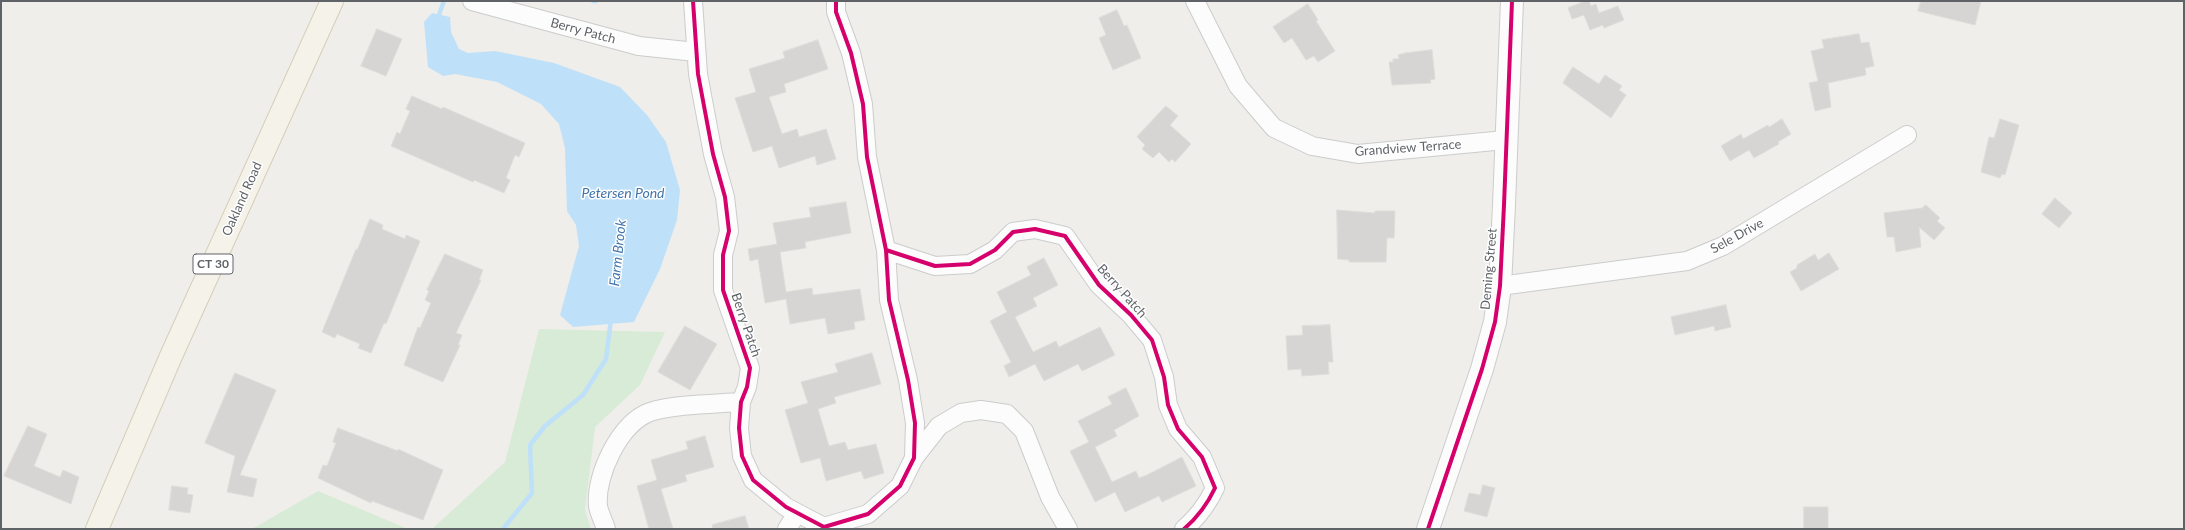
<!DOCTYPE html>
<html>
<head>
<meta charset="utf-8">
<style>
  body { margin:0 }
  #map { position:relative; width:2185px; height:530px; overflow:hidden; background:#efeeea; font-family:Lato,sans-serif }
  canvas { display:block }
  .frame { position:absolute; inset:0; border:2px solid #5f6368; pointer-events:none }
</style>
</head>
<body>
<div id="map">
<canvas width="2185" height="530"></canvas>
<div class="frame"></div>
</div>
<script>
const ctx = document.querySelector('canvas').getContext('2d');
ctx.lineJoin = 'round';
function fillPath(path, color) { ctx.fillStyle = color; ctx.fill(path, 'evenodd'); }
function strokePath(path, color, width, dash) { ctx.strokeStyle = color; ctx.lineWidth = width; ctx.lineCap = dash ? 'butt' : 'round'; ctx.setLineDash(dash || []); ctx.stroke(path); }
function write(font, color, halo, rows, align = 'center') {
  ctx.font = font + ' Lato,sans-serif'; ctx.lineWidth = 3; ctx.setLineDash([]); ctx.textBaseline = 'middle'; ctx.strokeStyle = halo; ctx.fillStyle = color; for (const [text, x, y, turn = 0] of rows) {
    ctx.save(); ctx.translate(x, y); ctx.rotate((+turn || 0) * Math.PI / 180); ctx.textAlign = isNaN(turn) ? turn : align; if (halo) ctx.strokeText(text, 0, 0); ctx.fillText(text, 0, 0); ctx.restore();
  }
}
const green = new Path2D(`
  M539 329 665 332 640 385 595 427 585 510 591 529H432L505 462Z
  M318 491 408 529H252Z`);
const water = new Path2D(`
  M432 13 450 17 451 32 459 49 468 53 495 51 554 63 620 87 647 115 666 142 680 190 677 220 660 269 634 322 573 327 560 315 579 246 576 225 567 211 565 148 559 124 541 104 497 82 455 74 443 76 428 67 424 22Z`);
const stream = new Path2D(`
  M593 1H596
  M437 20 444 1
  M503 529 532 493 530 445 545 426 583 395 606 359 611 319`);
const building = new Path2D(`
  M1586 1H1589L1591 6 1596 4 1599 13 1618 6 1624 20 1604 28 1603 25 1590 30 1584 15 1572 19 1568 8Z
  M1921 1H1981L1975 25 1918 11Z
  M1308 4 1318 20 1316 21 1335 51 1318 62 1314 56 1306 60 1292 38 1284 43 1273 27Z
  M1117 10 1124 26 1127 25 1141 58 1113 70 1099 38 1106 35 1099 18Z
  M377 29 402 39 386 76 361 66Z
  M1859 34 1861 43 1869 42 1874 66 1865 68 1866 75 1828 83 1831 107 1815 111 1809 83 1818 81 1811 51 1824 48 1822 40Z
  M818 40 828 69 784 84 786 92 769 97 782 134 797 129 799 137 826 129 836 159 817 165 815 156 779 168 772 146 753 152 735 98 756 92 749 69 785 58 783 52Z
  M1432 50 1435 79 1430 80 1431 83 1392 85 1389 62H1393V59H1399L1398 55 1405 53Z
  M1573 67 1599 84 1605 75 1622 86 1619 90 1626 95 1611 118 1563 83Z
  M412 96 442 109 443 107 525 143 519 157 515 155 506 178 510 180 504 193 474 180 473 182 391 146 397 132 400 134 410 111 406 109Z
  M1166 106 1178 116 1170 125 1191 144 1175 162 1172 159 1169 162 1159 152 1153 158 1142 149 1145 145 1137 137Z
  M1782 119 1791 134 1778 142 1779 144 1754 158 1749 150 1730 161 1721 146 1741 134 1743 139 1768 125 1769 127Z
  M2000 119 2019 125 2005 175 2002 174 2000 178 1981 172 1989 137 1994 138Z
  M2055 198 2072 213 2059 228 2042 214Z
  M846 202 851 233 805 242 806 248 780 252 786 292 812 288 813 295 860 289 865 320 854 322 855 329 828 334 825 318 790 324 786 299 765 303 758 259 750 261 748 249 777 244 773 223 811 217 809 208Z
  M1926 205 1940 218 1937 221 1945 228 1934 240 1919 227 1921 247 1896 252 1894 237H1887L1884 213 1922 208Z
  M1337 210 1375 213V211H1395L1394 238H1387L1386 262H1349V260L1338 259Z
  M370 219 383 225 382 229 405 239 406 235 420 241 386 324 384 323 371 353 358 348 360 344 337 334 335 338 322 332 356 249 357 250Z
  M1829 253 1839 269 1801 291 1790 272 1797 268V265L1815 254 1818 260Z
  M445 254 483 270 479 280H481L456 333 462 335 458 345H460L443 382 404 365 418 327 420 328 431 303 425 300 429 291 427 290Z
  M1044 258 1058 285 1033 298 1037 306 1015 317 1033 352 1056 341 1059 347 1100 327 1115 355 1082 371 1078 364 1044 381 1035 364 1009 377 1004 366 1011 362 990 321 1007 312 997 292 1031 275 1027 267Z
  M1726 305 1731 327 1715 331 1714 326 1675 335 1671 317Z
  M1330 325 1333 362H1328L1329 374 1302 376 1301 369 1288 370 1286 336 1303 335 1302 326Z
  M685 326 717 344 690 390 658 372Z
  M872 353 881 384 834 397 836 403 818 409 829 446 845 442 848 450 876 444 884 473 864 479 861 471 826 481 820 458 801 463 785 410 808 403 801 382 838 372 835 364Z
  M235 373 276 390 240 475 257 479 253 497 227 492 235 456 205 443Z
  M1126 388 1139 416 1114 430 1117 436 1095 447 1112 482 1136 471 1139 478 1147 475 1182 457 1196 486 1162 502 1159 496 1125 512 1115 492 1095 502 1070 451 1089 442 1078 421 1112 404 1108 397Z
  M28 426 47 434 34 466 60 477 63 470 79 477 71 504 4 476Z
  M338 428 398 451V449L443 470 423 520 372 501 371 503 318 478 323 465 327 466 336 443 333 442Z
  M705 436 714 467 685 475 687 481 661 489 673 529H649L637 486 657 480 651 460 688 449 686 442Z
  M1483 485 1495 488 1487 517 1464 511 1469 493 1480 495Z
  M172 486 188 488 187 494 193 495 190 513 169 510Z
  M1804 507H1828V529H1804Z
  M745 516 749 529H713L712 525Z`);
const minor = new Path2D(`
  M472 1 639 46 696 52
  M693 1 698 74 713 154 725 197 729 231 723 255V290L750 368 747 387 741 402 739 428 742 456 753 480 786 507 824 527 868 514 900 486 914 458 915 423 908 380 889 300 886 250 867 157 863 104 851 53 836 12V1
  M1195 1 1238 86 1274 128 1312 146 1358 154 1505 140
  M886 250 935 266 970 264 995 250 1013 232 1035 229 1065 236 1099 285 1131 315 1152 340 1164 377 1168 405 1178 429 1202 457 1215 488C1207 505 1198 517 1184 529
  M1500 286 1687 261 1723 246 1907 135
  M914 458 939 426 961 413 981 410 1007 414 1024 431 1050 497 1068 529
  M606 529C604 522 599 513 598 506 595 475 620 423 650 412 675 404 714 404 741 402
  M787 529 797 513`);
const tertiary = new Path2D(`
  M1428 529 1482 369 1495 322 1500 286 1504 205 1512 1`);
const primary = new Path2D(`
  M97 529 171 356 332 1`);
const cycleway = new Path2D(`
  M693 1 698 74 713 154 725 197 729 231 723 255V290L750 368 747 387 741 402 739 428 742 456 753 480 786 507 824 527 868 514 900 486 914 458 915 423 908 380 889 300 886 250 867 157 863 104 851 53 836 12V1
  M886 250 935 266 970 264 995 250 1013 232 1035 229 1065 236 1099 285 1131 315 1152 340 1164 377 1168 405 1178 429 1202 457 1215 488C1207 505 1198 517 1184 529
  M1428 529 1482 369 1495 322 1500 286 1504 205 1512 1`);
const shields = [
  [213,264,40]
];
const shieldNames = [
  ["CT 30",213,264]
];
const streetNames = [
  ["Berry Patch",583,31,15],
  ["Grandview Terrace",1408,148,-4],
  ["Oakland Road",242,199,-66],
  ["Sele Drive",1737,236,-29],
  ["Deming Street",1489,269,-85],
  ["Berry Patch",1122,291,48],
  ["Berry Patch",746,325,71]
];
const waterNames = [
  ["Petersen Pond",623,193],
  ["Farm Brook",618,253,-84]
];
fillPath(green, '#d8ebd6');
fillPath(water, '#bfe0f9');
strokePath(stream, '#bfe0f9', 4.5);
fillPath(building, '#d6d5d3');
strokePath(building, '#deddd9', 1);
strokePath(minor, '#cbcccc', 20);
strokePath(tertiary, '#cbcccc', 24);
strokePath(primary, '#d7ceb8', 24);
strokePath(minor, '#fdfcfc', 18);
strokePath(tertiary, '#fdfcfc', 22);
strokePath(primary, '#f4f2e9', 22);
strokePath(cycleway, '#d6006c', 4);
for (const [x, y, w] of shields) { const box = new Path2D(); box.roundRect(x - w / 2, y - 10, w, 20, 3); ctx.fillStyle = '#fff'; ctx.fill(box); strokePath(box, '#5f6368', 1); }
write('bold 12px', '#5f6368', null, shieldNames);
write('13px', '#5f6368', '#fff', streetNames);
write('italic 14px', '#4174aa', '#fff', waterNames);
</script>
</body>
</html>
